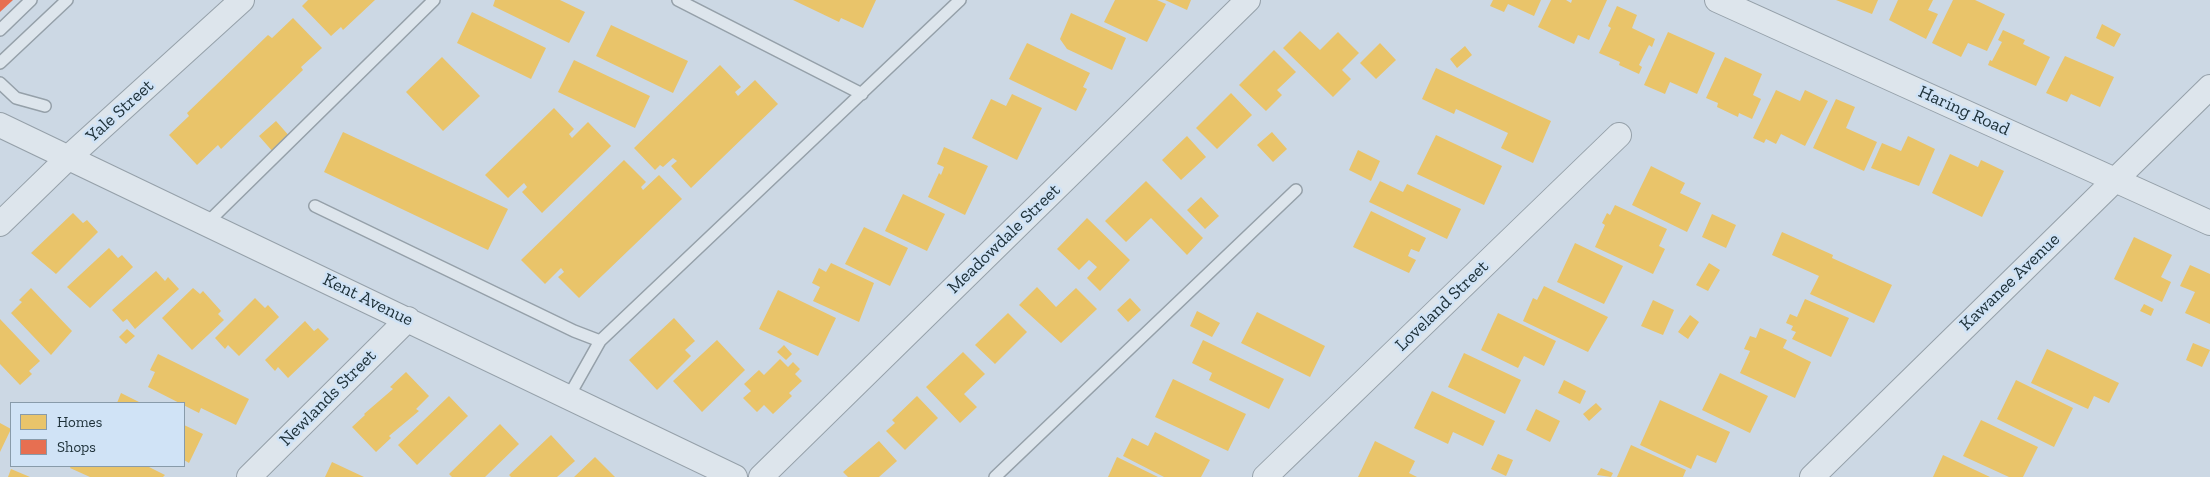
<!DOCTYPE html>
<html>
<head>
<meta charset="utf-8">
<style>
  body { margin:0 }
  #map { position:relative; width:2210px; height:477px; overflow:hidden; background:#ccd8e4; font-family:"Zilla Slab",serif }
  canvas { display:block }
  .legend { position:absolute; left:10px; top:402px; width:175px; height:65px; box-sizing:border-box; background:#d0e3f6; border:1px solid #889baa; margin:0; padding:6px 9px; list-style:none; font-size:15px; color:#1d3038 }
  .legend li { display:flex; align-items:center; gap:10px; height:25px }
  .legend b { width:25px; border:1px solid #889baa }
</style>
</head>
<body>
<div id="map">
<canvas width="2210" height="477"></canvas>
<ul class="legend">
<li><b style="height:14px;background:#e9c46a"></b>Homes</li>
<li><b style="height:14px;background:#e76f51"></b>Shops</li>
</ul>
</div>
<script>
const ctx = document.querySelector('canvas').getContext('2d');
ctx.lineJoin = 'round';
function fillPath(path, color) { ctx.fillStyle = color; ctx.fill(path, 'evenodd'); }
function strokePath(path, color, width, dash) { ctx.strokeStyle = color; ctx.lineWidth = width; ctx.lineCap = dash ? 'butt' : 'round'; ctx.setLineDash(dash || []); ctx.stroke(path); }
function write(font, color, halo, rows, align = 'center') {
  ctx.font = font + ' "Zilla Slab",serif'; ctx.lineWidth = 5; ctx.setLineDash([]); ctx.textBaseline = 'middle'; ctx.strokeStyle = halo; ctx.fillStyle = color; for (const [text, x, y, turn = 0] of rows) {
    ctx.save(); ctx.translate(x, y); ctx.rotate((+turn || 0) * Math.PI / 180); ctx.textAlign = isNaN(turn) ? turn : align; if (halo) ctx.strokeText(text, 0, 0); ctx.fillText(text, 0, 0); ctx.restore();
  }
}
const homes = new Path2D(`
  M308 0H375L343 30 341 27 331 36 302 6Z
  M495 0H560L585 12 569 43 493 6Z
  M793 0H876L863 28 841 18 839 22Z
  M1115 0H1157L1166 4 1147 42 1104 22Z
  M1165 0H1191L1187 10Z
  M1493 0H1541L1534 16 1508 4 1504 12 1490 6Z
  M1551 0H1566L1571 3 1572 0H1607L1589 40 1578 35 1574 44 1538 27Z
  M1836 0H1878L1872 14Z
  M1898 0H1933L1928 10 1938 14 1926 39 1889 20Z
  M1953 0H1975L2005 14 1987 51 1968 43 1961 57 1932 43Z
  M1617 6 1637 15 1632 28 1655 39 1652 47 1649 45 1639 65 1642 67 1639 74 1619 65 1620 62 1599 53 1611 28 1608 26Z
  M472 12 546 48 531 79 457 43Z
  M1071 13 1126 38 1112 70 1067 49 1060 39Z
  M293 18 322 48 301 67 303 70 221 149 218 145 197 165 169 135 189 116 187 113 268 35 272 38Z
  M2102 24 2121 34 2114 47 2096 38Z
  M611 25 688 61 673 93 596 56Z
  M2003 30 2025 40 2023 44 2050 57 2036 86 1988 65 1990 60 1992 61 2002 42 1998 40Z
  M1300 31 1320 50 1338 32 1359 53 1342 70 1351 79 1333 97 1283 48Z
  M1668 32 1715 53 1697 94 1670 82 1665 94 1644 85Z
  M1027 43 1090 73 1083 87 1087 89 1076 111 1009 79Z
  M1380 43 1396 60 1376 79 1360 63Z
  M1465 46 1472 55 1457 68 1450 59Z
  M1274 50 1296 72 1277 90 1282 95 1266 111 1239 85Z
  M2065 56 2114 77 2100 107 2071 94 2067 102 2046 93Z
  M442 57 480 96 443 131 406 92Z
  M1725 57 1762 74 1753 95 1761 99 1752 119 1739 113 1738 117 1717 107 1718 103 1706 98Z
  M574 60 650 96 635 128 558 92Z
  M720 65 741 87 735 92 738 96 755 80 778 104 691 188 671 166 677 161 673 158 663 167 660 165 655 170 634 148Z
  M1436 68 1551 121 1533 163 1501 148 1508 133 1456 109 1454 114 1422 99Z
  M1776 90 1800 101 1805 90 1828 101 1805 146 1781 134 1776 144 1766 139 1764 143 1753 138Z
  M1231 93 1252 115 1217 149 1196 128Z
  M1012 94 1042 108 1017 160 972 138 991 99 1006 106Z
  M1836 99 1855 107 1846 128 1877 142 1864 171 1813 148Z
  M554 108 574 129 569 134 572 138 588 122 611 146 542 213 522 192 527 187 524 183 508 198 485 175Z
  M276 121 291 138 274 153 259 136Z
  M343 132 508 209 488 250 324 172Z
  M1272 132 1287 149 1273 162 1257 145Z
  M1436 135 1502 166 1484 205 1417 174Z
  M1187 136 1206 157 1181 180 1162 160Z
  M1908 136 1935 149 1919 186 1871 168 1882 143 1901 151Z
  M944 147 988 166 965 215 928 197 939 173 941 175 944 167 937 164Z
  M1358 150 1380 161 1371 181 1349 170Z
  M1950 154 1978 167 1981 160 2004 171 1982 217 1932 193Z
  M624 160 646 182 641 187 643 190 659 175 682 199 579 298 558 277 564 272 561 268 545 284 521 260Z
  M1651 166 1685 183 1680 193 1701 203 1687 232 1632 205Z
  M1146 181 1203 238 1187 255 1151 218 1126 242 1105 221Z
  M1380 181 1403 192 1407 184 1461 209 1447 239 1369 202Z
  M903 194 945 214 927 251 885 231Z
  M1201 197 1219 216 1205 229 1187 210Z
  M1615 205 1667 229 1659 246 1665 249 1653 274 1595 247 1605 225 1602 223 1607 213 1610 215Z
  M1371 211 1426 238 1419 252 1411 249 1408 256 1416 260 1409 273 1353 247Z
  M73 213 83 223 87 220 98 232 56 274 31 253Z
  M1712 214 1736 225 1726 248 1702 237Z
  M1087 218 1130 260 1100 291 1087 278 1097 267 1089 260 1079 270 1057 249Z
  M864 227 908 248 890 286 845 264Z
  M1782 232 1833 255 1832 258 1892 285 1874 323 1810 294 1819 276 1772 255Z
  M2134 237 2172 255 2161 277 2171 282 2162 302 2114 279Z
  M1575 243 1623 266 1604 304 1557 282Z
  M109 248 118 258 122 255 133 267 90 308 67 287Z
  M831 263 874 283 859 322 813 301 820 287 812 283 819 268 826 272Z
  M1709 263 1720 270 1708 291 1696 285Z
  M2190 265 2210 274V324L2185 313 2195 292 2180 286Z
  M156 271 165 281 168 277 179 289 135 329 127 319 123 322 112 310Z
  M1544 286 1608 317 1588 352 1523 321 1533 298 1537 300Z
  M1037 287 1056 307 1076 288 1097 309 1061 343 1019 305Z
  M31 288 72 331 51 355 11 313 22 302 19 300Z
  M193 288 200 294 203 291 221 311 218 314 224 320 192 350 162 318Z
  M778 290 836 318 818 356 759 329Z
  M255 298 265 308 268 305 279 317 239 356 228 345 225 349 215 338Z
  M1130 298 1141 310 1128 322 1117 310Z
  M1805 299 1849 318 1831 357 1792 339 1796 332 1791 330 1793 326 1786 323 1790 314 1797 317Z
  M1653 300 1674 310 1663 335 1641 326Z
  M2144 304 2154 309 2151 316 2140 311Z
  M1197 311 1220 323 1212 337 1190 326Z
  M1257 312 1325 346 1310 377 1241 343Z
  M1008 313 1027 332 995 364 975 345Z
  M1498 313 1556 341 1544 366 1524 356 1518 368 1481 350Z
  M1690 315 1699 322 1688 339 1678 332Z
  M674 318 695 341 685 350 691 356 657 390 629 360Z
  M0 319 40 361 29 371 32 374 20 385 0 364Z
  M305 321 314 331 318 328 329 339 288 378 278 367 275 371 265 360Z
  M1760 328 1787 340 1783 348 1811 362 1795 398 1740 373 1750 351 1744 349 1750 336 1756 338Z
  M127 329 135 336 126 344 119 337Z
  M717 340 745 370 702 412 673 381Z
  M1203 340 1284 379 1269 409 1209 380 1212 373 1192 363Z
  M2193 343 2210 350 2202 367 2186 360Z
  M784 345 792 354 786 360 777 352Z
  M2047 349 2119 383 2109 403 2094 396 2088 409 2031 383Z
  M963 352 985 374 964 394 977 407 960 423 926 387Z
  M1464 353 1521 380 1505 414 1448 387Z
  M158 354 249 399 236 425 201 408 199 413 148 387 155 372 150 370Z
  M780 359 788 367 793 362 800 369 795 374 802 381 789 393 792 396 773 414 764 405 757 412 743 398 751 391 744 384 759 370 764 375Z
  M406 372 429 396 416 409 419 411 389 436 391 438 376 452 352 427 365 415 364 414 393 389 390 387Z
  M1720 373 1768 396 1750 433 1702 410Z
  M1173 379 1246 414 1228 451 1155 417Z
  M1564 380 1586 391 1580 404 1558 393Z
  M2016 380 2073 408 2054 447 1997 419Z
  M1432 391 1495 421 1483 446 1453 432 1448 444 1414 428Z
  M121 393 141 403H117Z
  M449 396 468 416 417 465 398 445Z
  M917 396 938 418 905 450 886 431 895 423 892 420Z
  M1660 400 1730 432 1716 463 1697 455 1691 469 1640 445Z
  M1596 403 1602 409 1589 421 1583 414Z
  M1536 409 1560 421 1550 442 1526 430Z
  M1981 420 2038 447 2023 477H2009L1963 456Z
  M0 423 11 429 0 452Z
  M500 424 519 444 485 477H452L449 474Z
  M184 425 203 434 189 463 184 460Z
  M1155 432 1210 460 1201 477H1164L1123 456 1132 438 1148 446Z
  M551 435 575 461 557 477H511L509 475Z
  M879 441 897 461 879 477H848L843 472Z
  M1375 441 1415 461 1409 473 1417 477H1358Z
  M1631 445 1686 470 1683 477H1617Z
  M1498 454 1513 460 1506 476 1491 469Z
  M1943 455 1990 477H1933Z
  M595 457 615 477H574Z
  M1117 457 1158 477H1108Z
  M332 462 364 477H325Z
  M71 466H147L165 475 163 477H90L70 468Z
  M1601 468 1613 473 1611 477 1597 475Z
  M11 469 30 477H8Z`);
const shops = new Path2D(`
  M0 0H13L0 12Z`);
const service = new Path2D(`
  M678 0 862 94
  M0 30 31 0
  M0 63 67 0
  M0 83 16 98 45 106
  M315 206 574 331 600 341 960 0
  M207 223 434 0
  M569 396 600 341
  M995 477 1296 190`);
const minor = new Path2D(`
  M1717 0 2210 223
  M0 125 735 477
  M0 224 69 157 242 0
  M249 477 408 319
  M761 477 1248 0
  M1265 477 1619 135
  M1812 477 2210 87`);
const streetNames = [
  ["Yale Street",120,111,-42],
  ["Haring Road",1964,111,24],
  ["Meadowdale Street",1004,239,-44],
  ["Kawanee Avenue",2010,282,-44],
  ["Kent Avenue",368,300,26],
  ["Loveland Street",1442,306,-44],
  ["Newlands Street",328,398,-45]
];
fillPath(homes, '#e9c46a');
fillPath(shops, '#e76f51');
strokePath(service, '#95a0a9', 14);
strokePath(minor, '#95a0a9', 26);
strokePath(service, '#dde5ec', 11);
strokePath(minor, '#dde5ec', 24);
write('18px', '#1d3038', '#d0e3f6', streetNames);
</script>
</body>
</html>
